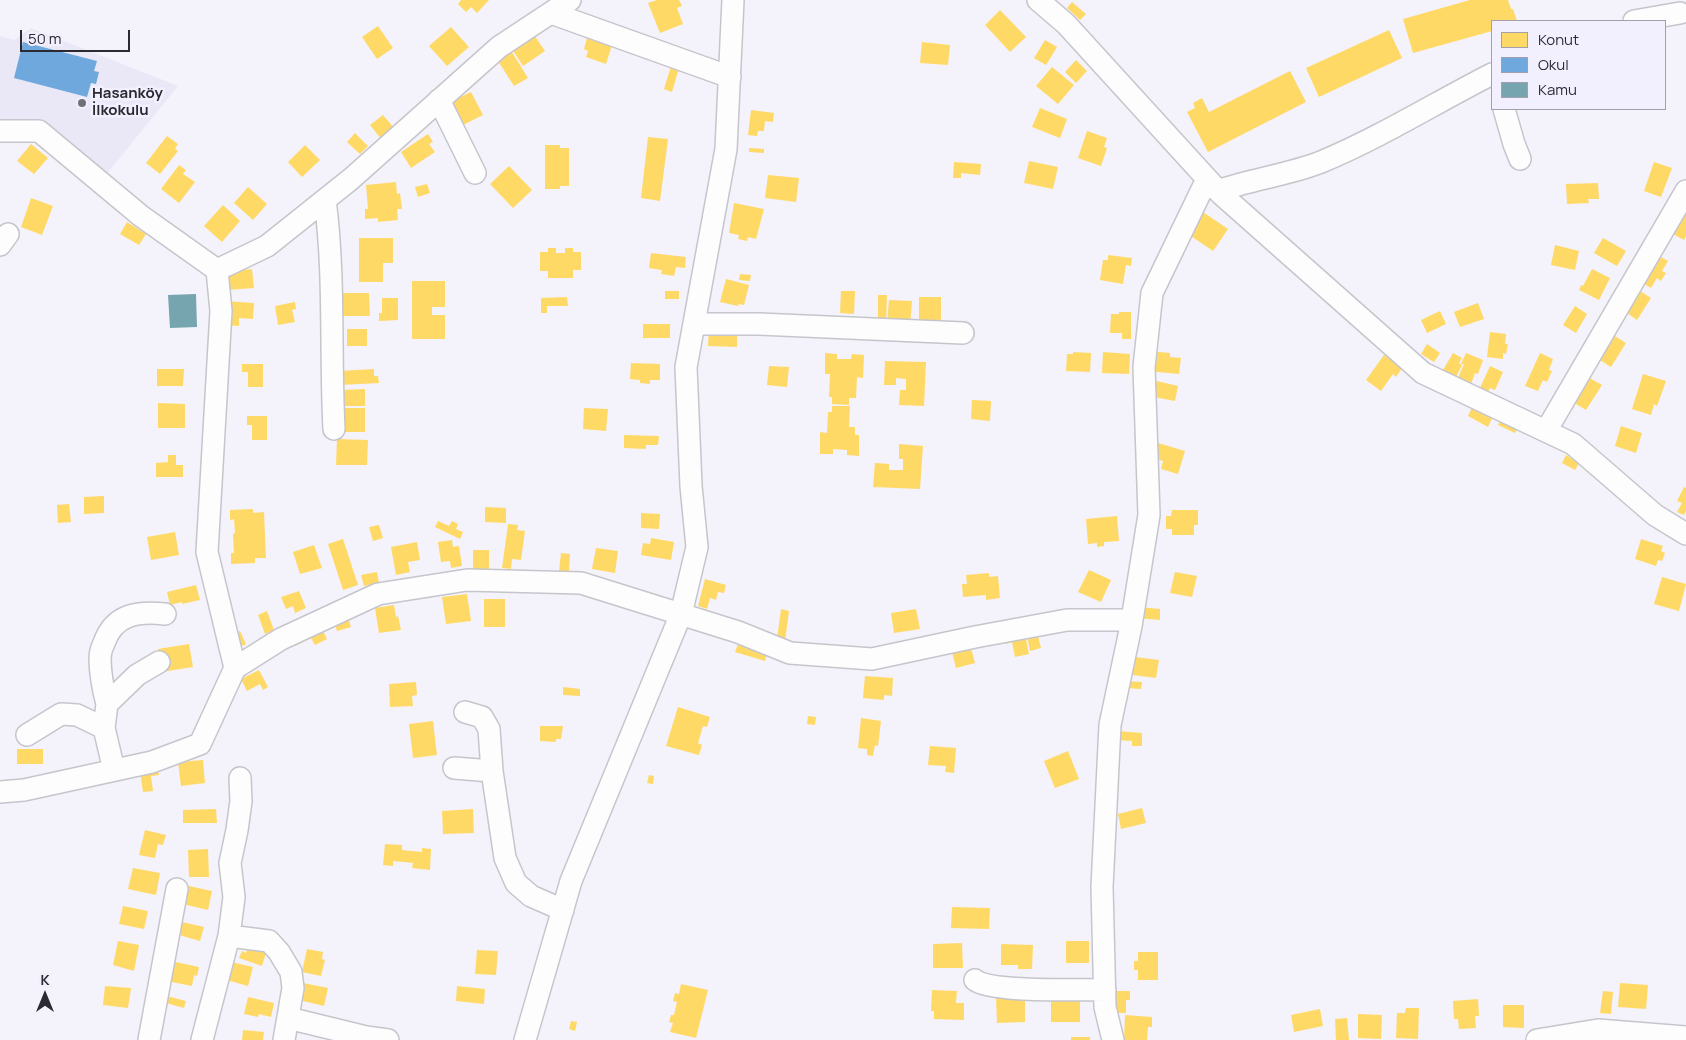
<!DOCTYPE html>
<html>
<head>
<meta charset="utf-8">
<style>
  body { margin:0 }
  #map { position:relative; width:1686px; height:1040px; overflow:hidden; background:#f4f2fa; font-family:Manrope,sans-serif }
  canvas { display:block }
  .legend { position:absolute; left:1491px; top:20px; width:175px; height:90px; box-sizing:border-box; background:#f2effe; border:1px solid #a2a0ac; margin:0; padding:6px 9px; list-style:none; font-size:15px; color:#2b2a31 }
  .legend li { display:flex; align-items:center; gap:10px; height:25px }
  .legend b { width:25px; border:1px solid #a2a0ac }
  .north { position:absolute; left:20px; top:970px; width:50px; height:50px; -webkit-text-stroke:4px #f2effe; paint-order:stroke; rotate:0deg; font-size:14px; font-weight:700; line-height:20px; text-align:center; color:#2b2a31 }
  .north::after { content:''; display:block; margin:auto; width:18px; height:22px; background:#2b2a31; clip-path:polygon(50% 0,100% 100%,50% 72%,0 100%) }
  .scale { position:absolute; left:20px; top:30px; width:110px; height:22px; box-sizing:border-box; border:2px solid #2b2a31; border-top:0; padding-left:6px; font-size:15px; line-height:18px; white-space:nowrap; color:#2b2a31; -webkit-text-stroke:4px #f2effe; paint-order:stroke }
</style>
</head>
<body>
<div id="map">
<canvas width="1686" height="1040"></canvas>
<ul class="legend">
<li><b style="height:14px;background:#ffd966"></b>Konut</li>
<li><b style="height:14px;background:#6fa8dc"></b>Okul</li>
<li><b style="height:14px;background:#76a5af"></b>Kamu</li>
</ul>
<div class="north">K</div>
<div class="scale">50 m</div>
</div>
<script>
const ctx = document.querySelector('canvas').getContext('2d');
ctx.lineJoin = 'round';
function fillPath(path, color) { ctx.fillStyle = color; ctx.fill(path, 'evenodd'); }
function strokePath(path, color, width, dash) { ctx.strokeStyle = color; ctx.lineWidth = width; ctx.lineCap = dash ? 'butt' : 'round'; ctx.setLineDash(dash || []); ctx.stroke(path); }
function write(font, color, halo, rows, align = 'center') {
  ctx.font = font + ' Manrope,sans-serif'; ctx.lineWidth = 5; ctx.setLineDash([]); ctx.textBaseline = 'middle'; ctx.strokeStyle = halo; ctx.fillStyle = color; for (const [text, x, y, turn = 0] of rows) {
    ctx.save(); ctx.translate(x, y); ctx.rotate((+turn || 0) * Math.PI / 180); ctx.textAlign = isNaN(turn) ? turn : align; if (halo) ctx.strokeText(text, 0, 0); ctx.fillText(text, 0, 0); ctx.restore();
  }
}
const built = new Path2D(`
  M31 28 178 86 104 177 37 127 7 120 0 121V36L14 40Z`);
const homes = new Path2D(`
  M461 0H489L477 13 471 7 466 12 458 4Z
  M657 0H679L682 6 677 8 683 24 660 33 648 3Z
  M1470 0H1508L1511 9H1513L1517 21H1492V31L1413 53 1403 19Z
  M1072 2 1086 14 1080 20 1067 8Z
  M1000 10 1026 37 1010 52 985 25Z
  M378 26 393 48 377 59 362 37Z
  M451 27 469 47 447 66 429 46Z
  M1389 30 1402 58 1319 97 1306 68Z
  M532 32 545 51 523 66 510 46Z
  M588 34 613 42 606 64 586 57 588 51 584 49Z
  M1045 40 1057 47 1046 65 1034 58Z
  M922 42 950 45 948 65 920 63Z
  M510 49 528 78 514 86 496 58Z
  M1076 60 1087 71 1076 83 1065 72Z
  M671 66 679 68 672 92 664 89Z
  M1052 67 1074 85 1058 104 1036 86Z
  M1290 71 1306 102 1208 152 1187 112 1195 108 1193 103 1202 98 1209 112Z
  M471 92 483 115 459 127 450 102Z
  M1040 108 1067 119 1060 138 1032 127Z
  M751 110 774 113 773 122 765 121 764 131H758L757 136 748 135Z
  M383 115 395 129 382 140 370 125Z
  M1087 131 1107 138 1104 147 1107 148 1101 166 1078 158Z
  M355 133 368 146 360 154 347 142Z
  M428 134 433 142 429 144 435 152 411 168 401 152Z
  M167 136 178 144 175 149 178 151 160 174 146 163Z
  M648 137 668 139 660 201 641 198Z
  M31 144 48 158 34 174 17 161Z
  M305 145 320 160 302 177 288 162Z
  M545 145H560V148H569V186H560V189H545Z
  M749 148 764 149V153L749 152Z
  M1029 161 1058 167 1053 189 1024 183Z
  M954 162 981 164 980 175 961 173V178H953Z
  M1654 162 1672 168 1661 197 1644 191Z
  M179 165 186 170 183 174 195 182 179 203 161 189Z
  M509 166 532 190 513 208 490 184Z
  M768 175 799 178 796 202 765 198Z
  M396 182 397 194 400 193 402 209H397L398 220 378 222V218L365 219V209H368L366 185Z
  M1598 183 1599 199H1588L1589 203 1567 204 1566 184Z
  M427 184 430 193 418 197 415 187Z
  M248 187 267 204 253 220 234 203Z
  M31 198 53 206 42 235 21 227Z
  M734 203 764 209 756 239 748 237 747 241 738 239 739 235 729 233Z
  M223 205 240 221 222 242 204 226Z
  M1200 210 1228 229 1213 251 1185 232Z
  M1686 210V236L1684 240 1667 231Z
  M127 222 146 234 139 245 120 234Z
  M359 238H393V263H383V282H359Z
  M1603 238 1626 251 1617 266 1594 253Z
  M1555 245 1579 251 1575 270 1551 265Z
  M548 248H556V253H565V248H573V252H581V270H573V278H548V271H540V252H548Z
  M1652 252 1668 261 1662 271 1666 273 1661 281 1657 278 1651 288 1636 279Z
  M651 253 686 257 685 268 676 267 674 276 661 274 662 270 649 268Z
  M1108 255 1132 258 1131 266 1126 265 1123 284 1100 280 1103 260H1108Z
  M252 269 254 288 227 290 225 272Z
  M1592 269 1610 278 1599 300 1579 290 1581 285 1583 286Z
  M740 274 751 275 750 281 739 280Z
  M726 279 749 285 744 305 739 304 738 306 720 302Z
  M412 281H445V307H432V315H445V339H412Z
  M1637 289 1651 298 1637 320 1624 311Z
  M665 291H679V299H665Z
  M841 291H855L854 314 840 313Z
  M337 293H369L370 316H338Z
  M878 295H887L886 322 878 321Z
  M567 297 568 306H547V313H541V298Z
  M919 297H941V320H935V323H919Z
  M382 298H398V320L379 321V313H382Z
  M889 300 912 301 910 325 887 323Z
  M224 301 254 303 253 319 239 318V326L222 325Z
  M295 302 296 309 292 310 295 322 278 325 275 306Z
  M1478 303 1484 319 1460 327 1454 312Z
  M1575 306 1587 314 1576 333 1563 325Z
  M1440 311 1446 324 1427 333 1421 320Z
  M1119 312H1131V339H1122V333H1110L1111 314H1119Z
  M643 324H670V338H643Z
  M709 327 737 328V347L708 346Z
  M347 329H367V346H347Z
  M1490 332 1506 334 1505 344H1508L1506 354 1503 353V359L1487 357Z
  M1610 333 1626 343 1611 367 1595 357Z
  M1427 344 1440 353 1434 362 1421 354Z
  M1149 351 1170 353V357L1181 358 1179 374 1147 371Z
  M1073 352 1091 353 1090 372 1066 371 1067 354H1073Z
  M1103 352 1130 354 1129 374 1102 373Z
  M825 353 837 354V359H851L852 354 864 355 863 378 857 377 856 398H849V405L832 404V397H829L830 374H825Z
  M1453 353 1462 358 1459 363 1457 362 1462 365 1456 377 1443 370Z
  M1466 353 1483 360 1478 374 1475 373 1471 384 1458 378 1464 364H1461Z
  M1540 353 1553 359 1549 370 1552 371 1547 382 1543 380 1538 391 1525 386Z
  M1384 355 1402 368 1396 377 1393 374 1381 391 1366 380Z
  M885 361 926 362 924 406 899 405 900 390H906V379L896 378V385H884Z
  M631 363 660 364V380H650V384L640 383V380L630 379Z
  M242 364H263V387H248V372H242Z
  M769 366 789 367 787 387 767 385Z
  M1490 366 1503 372 1495 390 1490 388 1487 394 1479 390Z
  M157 369H184L183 386H157Z
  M374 369V376H378L379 383 340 385 339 371Z
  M1643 374 1666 381 1657 406 1654 404 1651 415 1632 409Z
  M1586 376 1602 385 1586 410 1571 401Z
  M1152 380 1178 386 1175 401 1149 396Z
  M365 389V406H342L341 390Z
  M972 400 991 401 990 421 971 419Z
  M158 403 185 404V428H158Z
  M1474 403 1494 414 1488 427 1468 416Z
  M832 406H850L849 427H855V435H859V456L847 455V450L833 449V454H820V432L827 433 828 412H832Z
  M342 408H365V432H342Z
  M584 408 608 409 606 431 583 429Z
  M247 416H267V440H252V425H247Z
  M1501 420 1518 427 1515 433 1498 425Z
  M1621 426 1642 433 1636 453 1615 446Z
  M624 435 659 436 658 445H646V449L624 448Z
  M337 439 368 440 367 465H336Z
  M1158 443 1185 451 1178 474 1161 469 1163 461 1154 458Z
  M899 444 923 446 920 489 873 487 875 463 889 464V470H903V459H899Z
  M168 455H176V465H183V477H156V463L168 462Z
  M1566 455 1579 463 1575 470 1562 463Z
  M1684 487 1686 488V511L1684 515 1677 512 1682 503 1677 501Z
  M104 496V513L84 514V497Z
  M69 504 71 522 58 523 57 505Z
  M485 507 506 508V523L485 522Z
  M253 509V513L264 512 266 558H255V563L231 564V553H234L233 534 235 533 234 519 230 520V510Z
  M1172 510H1198V525H1194V535H1172V529H1166V516H1171Z
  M641 513 660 514 659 529 641 528Z
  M1117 516 1119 541 1104 542V546L1097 547V543L1088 544 1086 519Z
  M438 521 449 526 452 521 458 524 456 529 463 532 460 539 435 527Z
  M508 524 518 525 517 530 525 531 521 560 512 559 511 569 502 568Z
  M379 525 383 538 373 541 369 527Z
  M175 532 179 555 151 560 147 537Z
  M651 538 674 542 671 560 641 555 643 543 650 544Z
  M343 539 358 585 343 590 328 544Z
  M1641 539 1663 546 1661 551 1665 553 1662 561 1658 560 1656 566 1635 559Z
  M452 540 453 547 459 546 462 566 451 568 450 561 441 562 438 542Z
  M417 542 420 560 408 562 410 572 396 575 391 547Z
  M314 545 322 568 300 574 293 552Z
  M596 548 618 551 615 573 592 569Z
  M473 550H489V569H473Z
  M561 553 570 554 569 572H559Z
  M1089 570 1111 580 1101 602 1078 592Z
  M377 572 379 583 364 586 361 575Z
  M1175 572 1197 576 1192 597 1170 593Z
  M989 573V577L998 576 1000 598 986 600V595L963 597 962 584H967L966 575Z
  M1662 577 1686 584 1679 611 1654 604Z
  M705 579 726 585 724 593 718 592 716 600 710 598 707 609 698 606Z
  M196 585 200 600 182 604V602L170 605 167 592Z
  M299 591 306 608 295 613 293 606 286 609 281 597Z
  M467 594 471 621 446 624 442 597Z
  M484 599H505V627H484Z
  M394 605 396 617 398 616 401 630 379 633 375 608Z
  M1138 607 1160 609V620L1137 618Z
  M781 609 789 611 785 641 777 639Z
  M916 609 920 629 894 633 891 613Z
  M267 611 274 630 265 634 258 615Z
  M347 615 351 627 337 631 333 619Z
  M320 625 327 639 315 645 311 638 295 646 292 639Z
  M1036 628 1041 648 1030 651 1026 630Z
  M1024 630 1029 654 1015 657 1012 642 1006 644 1004 634Z
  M240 631 246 644 237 648 231 634Z
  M189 644 193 667 161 672 158 649Z
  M738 644 767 653 765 661 735 652Z
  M970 644 975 663 956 668 951 648Z
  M1127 656 1159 660 1156 678 1125 674Z
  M259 670 268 687 263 690 260 684 247 691 241 679Z
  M865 676 893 678 892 696 884 695V700L863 698Z
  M1122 681 1142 682 1141 689 1127 688Z
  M416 682 417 695 412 696 413 706 390 707 389 684Z
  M563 687 580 689V696L563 695Z
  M678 707 710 717 707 727 703 726 698 743 702 745 699 755 666 746Z
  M808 716 816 717 815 725 807 724Z
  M861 718 881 721 878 746 875 745 873 756 867 755V749L858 748Z
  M433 721 437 755 413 758 409 724Z
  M540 726H563L561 739H556V742L540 741Z
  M1118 731 1142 733V746H1132V741L1117 740Z
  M930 746 956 748 954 773 945 772 946 766 928 765Z
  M17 749H43V764H17Z
  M1068 751 1079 779 1055 788 1044 761Z
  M203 760 205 783 181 786 178 762Z
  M158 769 159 775 151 776 153 791 143 792 140 771Z
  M649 775 654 776 653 784 647 783Z
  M1142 808 1146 823 1121 829 1118 814Z
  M216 809 217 823H183V810Z
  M473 809 474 833 443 834 442 811Z
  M145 830 166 835 163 845 158 844 155 858 139 855Z
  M385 844 402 845V850L422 852V848L431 849 430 870 412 868 413 863 393 861V866L383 865Z
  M208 849 209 877H189L188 850Z
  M133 868 160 873 156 895 128 889Z
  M184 885 212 891 208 910 183 904Z
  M123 906 148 911 144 929 119 924Z
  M952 907 990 908 989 929 951 928Z
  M182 922 204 927 200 941 179 935Z
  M118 941 139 945 134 971 113 965Z
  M1066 941H1089V963H1066Z
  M249 943 267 949 262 966 239 958 242 951 246 953Z
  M962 943 963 968H933V944Z
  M1001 944 1033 945 1032 969H1018V965H1001Z
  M307 949 323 952 322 959 325 960 321 976 302 972Z
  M477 950 498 951 496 975 475 974Z
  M1138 952H1158V980H1138V970H1134V961H1138Z
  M171 961 199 967 197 976 194 975 192 986 167 981Z
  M227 961 253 967 248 986 223 979Z
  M303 983 328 988 324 1006 299 1000Z
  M1620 983 1648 985 1646 1009 1618 1007Z
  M681 984 708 990 696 1038 670 1032 673 1023 669 1022 671 1015H674L677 1002 673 1001 675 993 679 994Z
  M105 986 131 988 128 1008 103 1005Z
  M457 986 485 989 484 1004 456 1001Z
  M932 990 957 991 956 1003H964V1020L934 1019V1011H931Z
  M1108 991H1130V1000H1126V1013H1108Z
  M1603 991 1613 992 1611 1014 1600 1013Z
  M167 996 186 1001 184 1008 166 1003Z
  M248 997 274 1003 271 1017 259 1014 258 1017 244 1014Z
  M996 997H1025V1022L997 1023Z
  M1051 998H1080V1022H1051Z
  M1478 999 1479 1016H1475L1476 1028 1459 1029 1458 1019H1454L1453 1001Z
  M1503 1005H1524V1028L1503 1027Z
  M1406 1008H1419L1418 1039 1396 1038 1397 1013H1405Z
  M1320 1009 1323 1026 1294 1032 1291 1015Z
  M1358 1014 1382 1015 1381 1039 1358 1038Z
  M1125 1015 1152 1017V1027H1148L1147 1040H1124Z
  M1347 1018 1349 1040H1336L1335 1019Z
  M571 1021 577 1022 575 1031 569 1029Z
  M243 1030 264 1032 263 1040H242Z
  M1071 1037H1090V1040H1071Z`);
const schools = new Path2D(`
  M23 42 97 61 94 71 99 72 96 84 91 83 87 97 14 78Z`);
const public = new Path2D(`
  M196 294 197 327 170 328 168 295Z`);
const minor = new Path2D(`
  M1038 0 1066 24 1221 194 1423 373 1573 444 1655 515 1686 534
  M551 13 730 77
  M1634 21 1680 13
  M439 100 475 173
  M1504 109 1514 144 1520 159
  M0 131H39L141 216 217 270 267 246 351 179 499 47 570 0
  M1218 191C1252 179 1288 175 1321 162 1381 137 1435 103 1492 74
  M325 200C335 275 330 353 334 429
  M0 245 8 234
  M217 270 221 311 207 552 235 668
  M694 324H759L963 333
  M1546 431 1686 191
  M107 704C103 689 100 673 100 658 100 653 102 647 104 643 114 614 138 611 165 614
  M465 712 482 717 489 729 492 771 505 858 516 883 531 896 563 910
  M27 735 61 714 77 715 104 728
  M454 768 492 771
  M114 770 104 728 107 704 137 675 159 662
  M0 792 24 790 152 762 200 744 235 668 281 639 378 594 467 580 581 583 738 632 790 653 872 659 975 637 1067 620H1132
  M229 936 269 941 279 952 291 972 293 988 284 1040
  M975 980C992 993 1078 989 1105 990
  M288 1018 366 1037 388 1040
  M149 1040 177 889
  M202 1040 229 936 234 897 230 863 237 830 241 801 240 778
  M525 1040 571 881 681 614 697 547 691 486 686 367 726 149 733 0
  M1113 1040 1105 1007 1102 887 1110 725 1131 626 1149 515 1144 367 1152 293 1207 179
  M1537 1040 1598 1030 1686 1037`);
const markers = [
  [82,103,5,"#717077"]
];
const poiNames = [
  ["Hasanköy",92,94],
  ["İlkokulu",92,111]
];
fillPath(built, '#eae7f7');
fillPath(homes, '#ffd966');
fillPath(schools, '#6fa8dc');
fillPath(public, '#76a5af');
strokePath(minor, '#c6c5cc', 24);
strokePath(minor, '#fdfdfe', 21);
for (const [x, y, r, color] of markers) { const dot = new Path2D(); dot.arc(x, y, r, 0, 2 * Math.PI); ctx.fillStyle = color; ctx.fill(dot); strokePath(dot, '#f2effe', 2); }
write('bold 15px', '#2b2a31', '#f2effe', poiNames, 'left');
</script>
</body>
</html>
